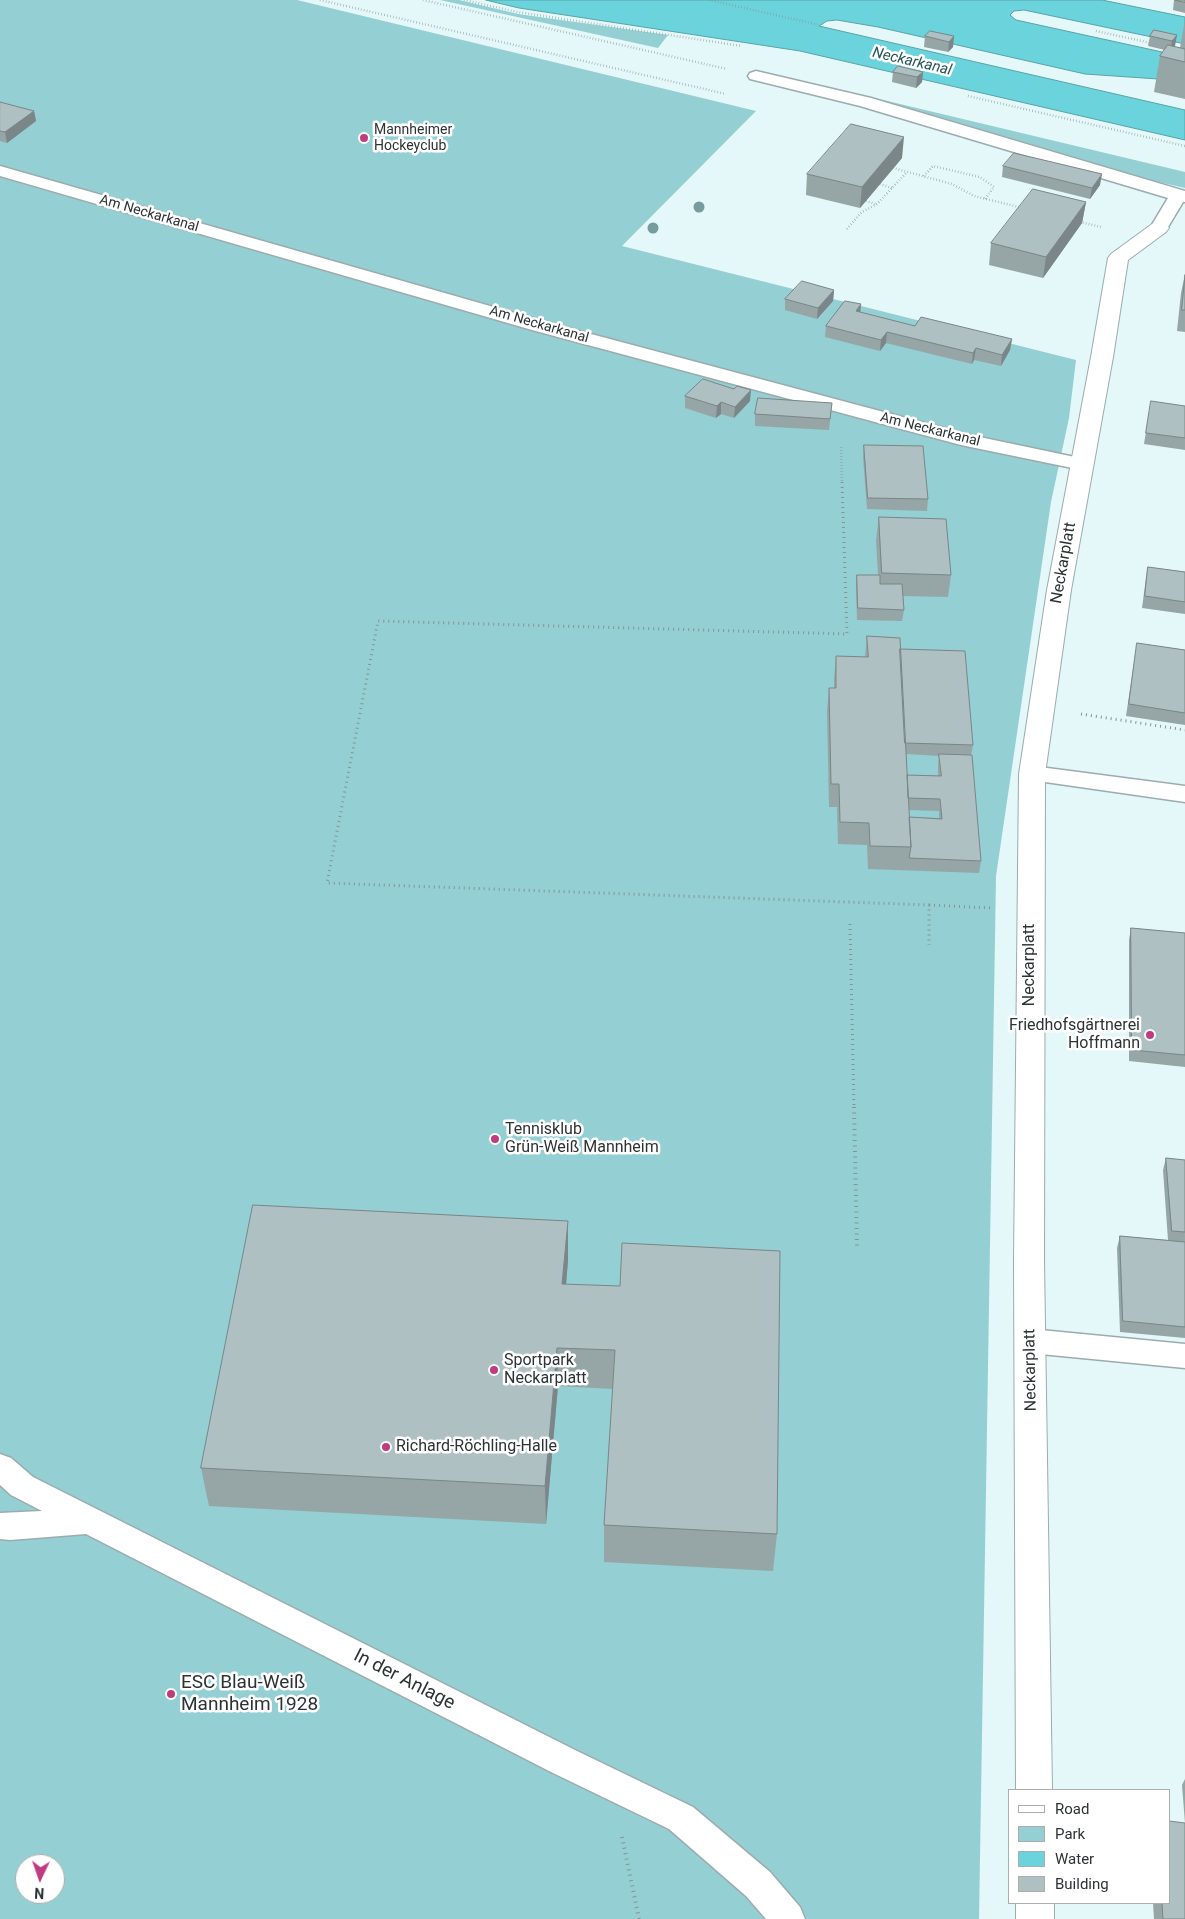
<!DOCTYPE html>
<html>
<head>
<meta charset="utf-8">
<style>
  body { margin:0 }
  #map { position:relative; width:1185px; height:1919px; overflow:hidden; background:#e4f7f9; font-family:Roboto,sans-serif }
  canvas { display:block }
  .legend { position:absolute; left:1008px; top:1789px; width:162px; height:115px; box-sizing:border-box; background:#fff; border:1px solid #abadae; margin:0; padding:6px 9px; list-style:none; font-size:15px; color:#2c3334 }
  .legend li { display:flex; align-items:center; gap:10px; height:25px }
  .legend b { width:25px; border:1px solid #abadae }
  .north { position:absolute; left:15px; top:1854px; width:50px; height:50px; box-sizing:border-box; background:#fff; border:1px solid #abadae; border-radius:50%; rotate:183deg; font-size:14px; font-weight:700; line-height:20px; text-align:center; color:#2c3334 }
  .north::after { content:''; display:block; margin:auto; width:18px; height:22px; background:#c03c81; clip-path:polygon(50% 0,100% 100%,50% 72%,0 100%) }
</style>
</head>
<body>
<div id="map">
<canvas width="1185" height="1919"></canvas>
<ul class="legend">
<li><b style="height:6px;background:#fff"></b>Road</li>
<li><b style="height:14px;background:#94cfd3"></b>Park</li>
<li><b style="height:14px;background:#6bd3db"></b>Water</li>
<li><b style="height:14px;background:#aec0c1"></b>Building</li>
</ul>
<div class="north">N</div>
</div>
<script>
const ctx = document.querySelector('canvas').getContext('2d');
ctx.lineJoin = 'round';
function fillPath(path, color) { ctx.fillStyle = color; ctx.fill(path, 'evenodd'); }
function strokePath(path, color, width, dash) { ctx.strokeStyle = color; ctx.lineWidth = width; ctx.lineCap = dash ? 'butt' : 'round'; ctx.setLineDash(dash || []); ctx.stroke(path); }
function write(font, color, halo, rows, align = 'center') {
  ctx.font = font + ' Roboto,sans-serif'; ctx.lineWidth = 5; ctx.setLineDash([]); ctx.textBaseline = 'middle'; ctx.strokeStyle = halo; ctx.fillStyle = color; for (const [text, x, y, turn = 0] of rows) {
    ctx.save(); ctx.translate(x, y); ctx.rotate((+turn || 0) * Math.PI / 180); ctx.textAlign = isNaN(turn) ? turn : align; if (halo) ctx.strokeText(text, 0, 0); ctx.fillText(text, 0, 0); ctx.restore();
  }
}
const green = new Path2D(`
  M0 0H297L756 111 622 246 1076 360 1069 418 1051 502 996 876 979 1919H0ZM25 1864H55V1894H25Z
  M440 0H459L518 14 668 35 658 48Z
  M879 99 1185 172V188L1154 181Z`);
const water = new Path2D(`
  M486 0H1102L1185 17V44L1024 10 1014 11 1010 15 1016 20 1185 57 1158 79 1085 74 878 27 837 20 827 21 819 26 1185 110V140L800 51 519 8Z`);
const pathFar2 = new Path2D(`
  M320 0 726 94
  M423 0 727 69
  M464 0 517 12 742 46
  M709 0 820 25
  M1096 31 1151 43
  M968 96 1185 146
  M893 168 952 184 974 196 1023 208
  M924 176 933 166 980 177 994 187 985 199
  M880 184 892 188
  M866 201 876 204
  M1080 222 1101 227
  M847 229 862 212 877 204 907 172
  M841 447 842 483`);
const pathFar1 = new Path2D(`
  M842 482 847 634 378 621 327 883 929 905V945
  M1081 714 1185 730
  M929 905 992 908
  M850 924 854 1108`);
const path = new Path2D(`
  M854 1107 857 1246
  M622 1837 639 1919`);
const lane = new Path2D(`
  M756 71 871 98 1185 191V202H1183L1165 232 1159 233 1153 232 1150 228 1168 198 860 106 750 79 748 76 750 73Z
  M0 166 546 322 970 435 1089 460 1092 464 1089 468 1082 470 961 445 532 330 0 176Z
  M1032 766 1185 786V802L1024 779 1020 774 1024 769Z
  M1030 1329 1185 1344V1368L1030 1353 1020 1349 1016 1341 1020 1333Z
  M0 1454 11 1458 33 1477 575 1750 693 1807 770 1872 800 1907 805 1919H766L746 1896 669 1829 551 1772 86 1534 10 1540 0 1539V1513L42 1511 11 1495 0 1485Z`);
const street = new Path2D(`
  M1159 222 1166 224 1169 228 1166 232 1128 260 1113 357 1071 590 1045 774 1044 1260 1052 1790H1016L1014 1260 1019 774 1047 590 1091 357 1108 258 1111 254 1152 224Z
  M1016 1903H1054V1919H1016Z`);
const trees = [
  [699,207],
  [653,228]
];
const wall = new Path2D(`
  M1174 0H1185V13L1173 10Z
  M1185 20V99L1154 92 1160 56 1165 50 1148 46 1150 36 1177 35 1174 47 1180 48Z
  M925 36H954L953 47 948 52 924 47Z
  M893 72H923L922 82 916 88 892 82Z
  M0 102 34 111 36 121 7 143 0 141Z
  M902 158 860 208 806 195 807 174Z
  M1003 166 1100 185 1090 199 1002 177Z
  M1086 202 1082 223 1043 278 989 265 991 243Z
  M1185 274V332L1177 331 1181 293Z
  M834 290 833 301 817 319 785 310V299Z
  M861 304 860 312 915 326 1012 339 1010 350 1001 366 974 360 972 364 886 343 880 351 825 337 826 326Z
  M685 396 750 401 734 418 721 414 716 418 685 408Z
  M832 403 829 430 755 426V414Z
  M1185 406V450L1144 444 1149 413Z
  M864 445 928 499 927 511 867 509 863 457Z
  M879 517 951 575 948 597 903 596 904 610 902 621 857 620 856 586 857 575H878L876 540Z
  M1148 567 1185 572V614L1142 608 1146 578Z
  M867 636 900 649 973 745 971 755 981 861 979 873 868 869 867 845 838 844 837 807H829L827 711 829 688H834V679L836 656 865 657ZM906 754 939 756 938 766V776L907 775ZM909 810 939 811V818L909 817Z
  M1137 643 1185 650V725L1126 716Z
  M1131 928 1185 933V1067L1129 1061V940Z
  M1166 1158 1185 1160V1338L1120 1332 1117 1248 1120 1236 1168 1240 1163 1170Z
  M568 1260 566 1284 777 1534 773 1571 604 1562V1525L613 1389 558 1386 546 1524 209 1506 201 1468Z
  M1185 1779V1823L1182 1785Z
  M1153 1903H1169L1185 1919H1154Z`);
const shadedWall = new Path2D(`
  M1177 35 1175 46 1170 51 1172 41Z
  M954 36 953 47 948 52 949 42Z
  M923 72 922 82 916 88 917 77Z
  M34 111 36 121 7 143 5 132Z
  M904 137 902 158 860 208 862 187Z
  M1102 174 1100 185 1090 199 1092 188Z
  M1086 202 1082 223 1043 278 1046 257Z
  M834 290 833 301 817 319 818 308Z
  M861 304 860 316 856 311Z
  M887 332 886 343 880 351 881 340Z
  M1012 339 1010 350 1001 366 1002 355Z
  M976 348 974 360 972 364 973 353Z
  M751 390 750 401 734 418 735 407Z
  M721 402V414L716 418 717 406Z
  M568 1221V1260L563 1323 562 1284Z
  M557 1348 558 1386 546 1524 545 1486Z`);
const building = new Path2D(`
  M1175 0H1185V2Z
  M1154 30 1177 35 1172 41 1150 36Z
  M930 31 954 36 949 42 925 36Z
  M1168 45 1185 49V62L1160 56Z
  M898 66 923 72 917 77 893 72Z
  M0 102 34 111 5 132 0 131Z
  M851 124 904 137 862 187 807 174Z
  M1014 153 1102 174 1092 188 1003 166Z
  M1033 189 1086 202 1046 257 991 243Z
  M1185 275V310H1182Z
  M802 281 834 290 818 308 785 299Z
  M845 301 861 304 856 311 915 326 921 317 1012 339 1002 355 976 348 973 353 887 332 881 340 826 326Z
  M703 379 734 389 737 386 751 390 735 407 721 402 717 406 685 396Z
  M758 398 832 403 830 419 755 414Z
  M1151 401 1185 406V438L1146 433Z
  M864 445 923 446 928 499 868 498Z
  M879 517 946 519 951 575 882 573Z
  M1148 567 1185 572V602L1145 596Z
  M857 575H880V584H902L904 610 858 608Z
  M867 636 900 638 911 847 870 846 869 823 840 822 839 784H831L829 688H836V656L868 657Z
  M1137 643 1185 650V713L1129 704Z
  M900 649 965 651 973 745 905 743Z
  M939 754 972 755 981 861 909 858 911 847 909 817 942 819 940 799 908 798 907 775 941 776Z
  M1131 928 1185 933V1055L1132 1050Z
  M1166 1158 1185 1160V1232L1172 1231Z
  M253 1205 568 1221 562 1284 620 1286 622 1243 780 1251 777 1534 604 1525 615 1350 557 1348 545 1486 201 1468Z
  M1120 1236 1185 1242V1327L1123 1321Z
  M1169 1821 1185 1823V1919H1163L1162 1903H1169Z`);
const markers = [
  [364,138,5,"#c03c81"],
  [1150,1035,5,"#c03c81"],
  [495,1139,5,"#c03c81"],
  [494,1370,5,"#c03c81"],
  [386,1447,5,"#c03c81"],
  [171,1694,5,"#c03c81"]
];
const farPoinames = [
  ["Mannheimer",374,130],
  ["Hockeyclub",374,146]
];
const farStreetnames = [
  ["Am Neckarkanal",149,214,16],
  ["Am Neckarkanal",539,325,16],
  ["Am Neckarkanal",930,430,14]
];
const farWaternames = [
  ["Neckarkanal",912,62,13]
];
const streetNames = [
  ["Neckarplatt",1064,563,-80],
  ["Neckarplatt",1030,965,-90],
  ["Neckarplatt",1031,1370,-91]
];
const poiNames = [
  ["Friedhofsgärtnerei",1140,1026,"right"],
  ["Hoffmann",1140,1044,"right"],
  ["Tennisklub",505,1130],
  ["Grün-Weiß Mannheim",505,1148],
  ["Sportpark",504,1361],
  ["Neckarplatt",504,1379],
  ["Richard-Röchling-Halle",396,1447]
];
const nearStreetnames = [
  ["In der Anlage",404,1680,27]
];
const nearPoinames = [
  ["ESC Blau-Weiß",181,1683],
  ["Mannheim 1928",181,1705]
];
fillPath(green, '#94cfd3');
fillPath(water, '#6bd3db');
strokePath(water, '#58a3a9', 1);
strokePath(lane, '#9bacae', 3);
strokePath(street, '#9bacae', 2);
strokePath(pathFar2, '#879495', 2.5, [0.5, 2.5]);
strokePath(pathFar1, '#879495', 3, [1, 4]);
strokePath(path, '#879495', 4, [1, 4.5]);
fillPath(lane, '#fff');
fillPath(street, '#fff');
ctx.fillStyle = '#789b9d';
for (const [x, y] of trees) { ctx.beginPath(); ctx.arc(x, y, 5.5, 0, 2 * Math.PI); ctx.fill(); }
fillPath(wall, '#96a5a6');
fillPath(shadedWall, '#7a8687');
fillPath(building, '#aec0c1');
strokePath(building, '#7a8687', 1);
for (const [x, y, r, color] of markers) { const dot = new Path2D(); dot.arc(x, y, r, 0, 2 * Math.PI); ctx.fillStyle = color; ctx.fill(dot); strokePath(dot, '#fff', 2); }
write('14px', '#2c3334', '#fff', farPoinames, 'left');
write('14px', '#2c3334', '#fff', farStreetnames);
write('italic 15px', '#275559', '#fff', farWaternames);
write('16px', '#2c3334', '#fff', streetNames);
write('16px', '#2c3334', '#fff', poiNames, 'left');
write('19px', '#2c3334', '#fff', nearStreetnames);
write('19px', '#2c3334', '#fff', nearPoinames, 'left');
</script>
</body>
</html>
